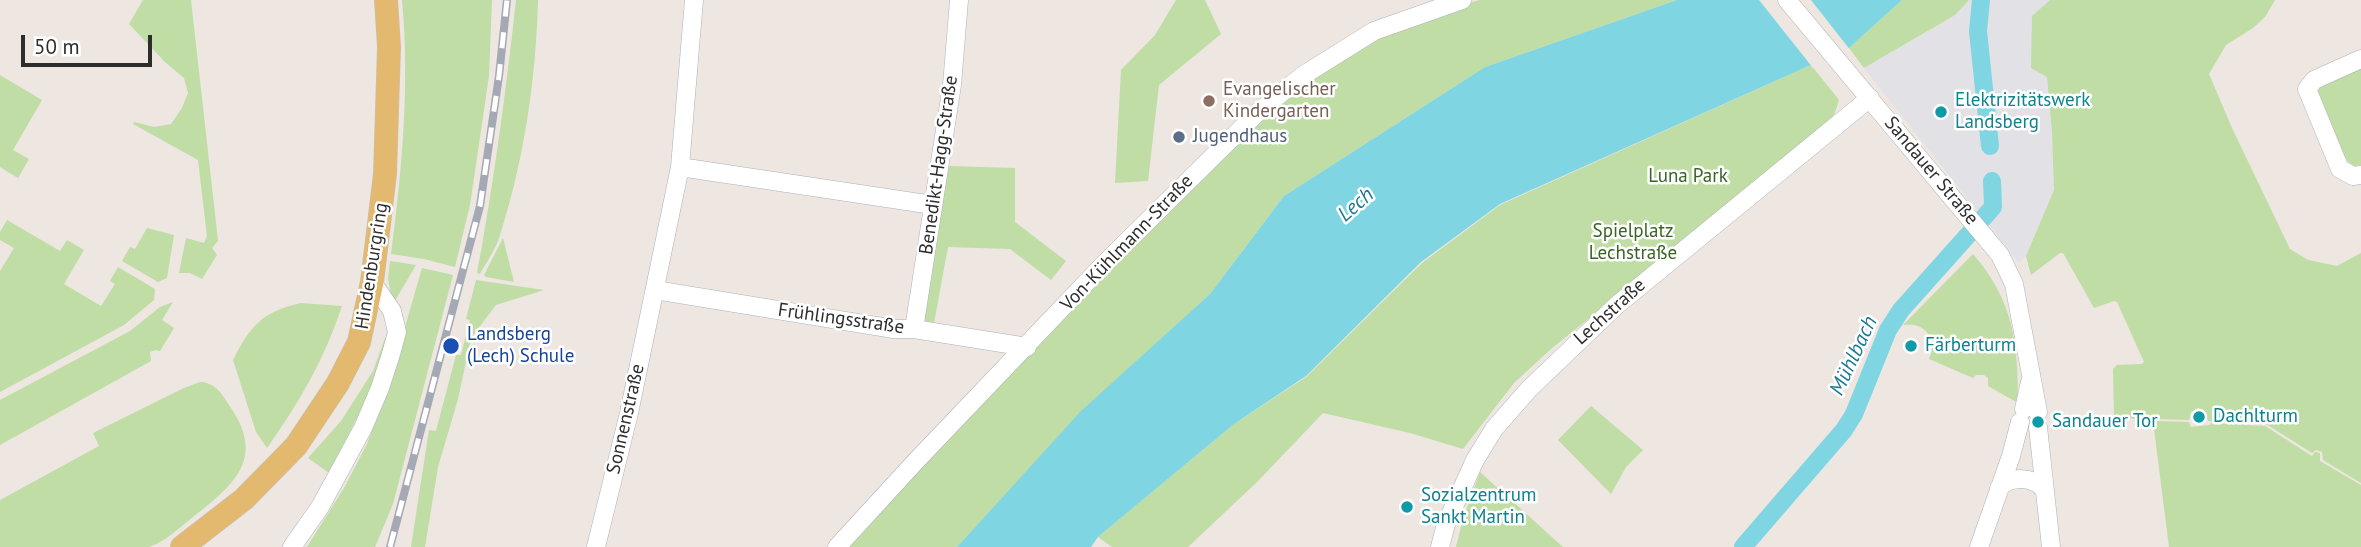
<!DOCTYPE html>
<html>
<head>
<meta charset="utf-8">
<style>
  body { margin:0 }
  #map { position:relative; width:2361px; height:547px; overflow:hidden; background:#ede6e1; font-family:"PT Sans",sans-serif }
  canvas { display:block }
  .scale { position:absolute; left:21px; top:35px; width:131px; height:32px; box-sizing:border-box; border:4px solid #2d2d2d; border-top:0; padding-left:9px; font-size:21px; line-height:24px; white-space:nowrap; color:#2d2d2d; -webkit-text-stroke:5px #fff; paint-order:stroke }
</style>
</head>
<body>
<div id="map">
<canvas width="2361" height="547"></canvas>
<div class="scale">50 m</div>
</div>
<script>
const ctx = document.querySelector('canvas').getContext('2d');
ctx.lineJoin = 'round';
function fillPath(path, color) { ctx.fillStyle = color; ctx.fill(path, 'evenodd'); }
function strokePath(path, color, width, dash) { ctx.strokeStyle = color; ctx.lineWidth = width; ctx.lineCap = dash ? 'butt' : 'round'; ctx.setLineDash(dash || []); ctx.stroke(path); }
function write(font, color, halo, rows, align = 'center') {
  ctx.font = font + ' "PT Sans",sans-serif'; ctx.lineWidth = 5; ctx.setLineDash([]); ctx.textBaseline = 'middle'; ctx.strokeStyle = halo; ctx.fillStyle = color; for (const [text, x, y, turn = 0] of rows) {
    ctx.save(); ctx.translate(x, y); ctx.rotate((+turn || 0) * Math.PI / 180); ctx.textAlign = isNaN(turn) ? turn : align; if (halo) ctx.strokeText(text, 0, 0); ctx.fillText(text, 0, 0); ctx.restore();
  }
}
const industrial = new Path2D(`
  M1969 0H2050L2032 16 2047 76 2052 132 2054 190 2026 256 2019 263 1864 68 1955 15Z`);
const green = new Path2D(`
  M143 0H191L218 241 212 248 217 255 202 279 190 273H179L186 238 204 243 207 236 198 160 133 124 134 122 154 127 171 124 182 108 188 93 184 78 165 62 129 24Z
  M402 0H492L489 76 470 205 455 267 424 259 391 254C402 170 410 84 402 0Z
  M516 0H538C536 79 524 160 500 235 496 249 487 261 480 274L477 273C494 182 506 91 516 0Z
  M1176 0H1205L1221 34 1159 85 1148 181 1115 183 1121 70 1155 35Z
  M1480 0H1677L1485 67 1284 196 1210 294 1082 411 957 547H845L1106 270 1257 121 1345 53 1447 9Z
  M1902 0H1969L1955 15 1864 68 1849 48Z
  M2050 0H2275L2265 17 2253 28 2226 45 2209 74 2232 128 2290 249 2308 260 2337 266 2361 253V483L2323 460 2322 452 2316 450 2312 453 2266 424 2208 421 2205 411 2198 408 2191 412 2189 420 2114 418 2113 369 2117 365 2142 364 2144 362 2117 302 2114 301 2094 308 2063 253H2060L2031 275 2026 256 2054 190 2052 132 2047 77 2031 68 2032 16Z
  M1811 65 1839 100 1834 115 1814 137 1551 349 1514 383 1463 449 1410 433 1323 413 1257 482 1188 547H1112L1098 537 1234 424 1306 377 1422 263 1500 205Z
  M2361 67V165L2354 166 2345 159 2317 93 2321 85Z
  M0 75 42 100 13 150 29 159 18 178 0 167Z
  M948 166 1015 168V222L1066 261 1051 280 1010 249 948 247 934 323 922 322Z
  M7 220 60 251 67 240 84 250 64 284 101 306 115 284 110 281 118 267 155 289 154 300 124 325 0 392V271L14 248 0 240V232Z
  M147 228 174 235 167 278 158 282 122 261 130 247 135 249Z
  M503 238 514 282 486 277 484 275Z
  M1973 254C2014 301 2018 344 2018 403L1988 386V378L1984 375H1976L1973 378 1929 359C1939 339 1924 321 1903 325Z
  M390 261 416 265 393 304 388 279Z
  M422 268 453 275 393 504 375 547H307L344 488 367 444 387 390Z
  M476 280 544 290 496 305 471 338 458 399 438 467 425 547H411L429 430 436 431 456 355H461L470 320 466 319Z
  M173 302 162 320 174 328 160 351 155 350 150 352 151 361 0 445V400L130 331 160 307Z
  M301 303 342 306C325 358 299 403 267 448L256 432 233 360C251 325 262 312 301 303Z
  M392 319 374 384 329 473 308 458 341 421 373 371Z
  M200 382C217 383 222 395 231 408 266 460 232 486 193 517 180 527 165 542 149 547 139 547 123 547 112 547 75 547 37 547 0 547V500L99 446 93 433 184 388Z
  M1591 406 1643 450 1626 467 1611 494 1558 440Z
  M2153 421 2189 422 2191 427 2210 425 2211 423 2265 426 2312 456 2315 452 2320 453V461L2361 485V547H2169Z
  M1480 472 1563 547H1456L1463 519Z`);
const water = new Path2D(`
  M1677 0H1902L1849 48 1500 204 1421 262 1306 376 1234 424 1098 537 1091 547H957L1081 411 1210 294 1284 196 1485 67Z`);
const pier = new Path2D(`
  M1759 0H1811L1851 51 1813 68Z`);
const canal = new Path2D(`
  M1981 0 1978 31 1990 146
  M1743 547 1844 430 1854 414 1888 330 1901 310 1993 207 1992 181`);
const minor = new Path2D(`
  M1787 0 2000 255 2014 284 2038 412
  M2361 59 2314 80 2307 89 2340 169 2353 176 2361 175
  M680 167 933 205
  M655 290 894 329H914L1027 347
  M914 329 952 85 959 0
  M2024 409 2030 382
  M2038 427 2051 547
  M1999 488C2011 475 2033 477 2044 489
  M292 547 320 507 363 428 380 388 391 354 397 332 392 311 372 282
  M596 547 629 413 680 167 694 0
  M837 547 915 462 1102 266 1257 113 1302 76 1374 31 1462 0
  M1440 547 1446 524 1475 460 1494 429 1529 389 1617 305 1870 98
  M1979 547 2011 456 2020 422`);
const major = new Path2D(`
  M182 547 244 499 296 446 338 383 359 342 372 282 385 174 389 47 386 0`);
const rail = new Path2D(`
  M390 547 480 206 499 76 507 0`);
const markers = [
  [1209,101,7,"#8d6e63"],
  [1941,112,7,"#0f9aa8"],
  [1179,137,7,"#5c6f8a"],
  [451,346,9,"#1a4fb4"],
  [1911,346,7,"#0f9aa8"],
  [2199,417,7,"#0f9aa8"],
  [2038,422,7,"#0f9aa8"],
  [1407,507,7,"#0f9aa8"]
];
const educationNames = [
  ["Evangelischer",1223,90],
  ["Kindergarten",1223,112]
];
const cultureNames = [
  ["Elektrizitätswerk",1955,101],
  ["Landsberg",1955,123],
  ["Färberturm",1925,346],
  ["Dachlturm",2213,417],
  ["Sandauer Tor",2052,422],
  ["Sozialzentrum",1421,496],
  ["Sankt Martin",1421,518]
];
const serviceNames = [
  ["Jugendhaus",1193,137]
];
const streetNames = [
  ["Benedikt-Hagg-Straße",939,165,-82],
  ["Sandauer Straße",1931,171,50],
  ["Von-Kühlmann-Straße",1127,243,-46],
  ["Hindenburgring",372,266,-81],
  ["Lechstraße",1610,312,-42],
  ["Frühlingsstraße",841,319,8],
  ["Sonnenstraße",626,419,-77]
];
const parkNames = [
  ["Luna Park",1688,177],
  ["Spielplatz",1633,232],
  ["Lechstraße",1633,254]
];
const transitNames = [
  ["Landsberg",467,335],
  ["(Lech) Schule",467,357]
];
const waterNames = [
  ["Lech",1356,205,-41],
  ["Mühlbach",1854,356,-65]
];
fillPath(industrial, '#e2e1e6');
fillPath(green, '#bfdda4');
fillPath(water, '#80d5e3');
fillPath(pier, '#ede6e1');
strokePath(canal, '#80d5e3', 18);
strokePath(minor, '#aeb1b8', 19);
strokePath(major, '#c4c4c4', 24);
strokePath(minor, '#fff', 18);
strokePath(major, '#e3b970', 23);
strokePath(rail, '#a4a9b5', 8);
strokePath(rail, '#fff', 5, [16]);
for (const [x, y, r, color] of markers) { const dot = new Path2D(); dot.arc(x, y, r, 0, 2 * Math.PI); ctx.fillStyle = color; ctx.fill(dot); strokePath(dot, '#fff', 2.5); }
write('19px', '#785e54', '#fff', educationNames, 'left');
write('19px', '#0d838f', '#fff', cultureNames, 'left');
write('19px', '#4e5e75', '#fff', serviceNames, 'left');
write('19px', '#2d2d2d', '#fff', streetNames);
write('19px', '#396423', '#fff', parkNames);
write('19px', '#164399', '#fff', transitNames, 'left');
write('italic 21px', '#1c7992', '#fff', waterNames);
</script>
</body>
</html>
